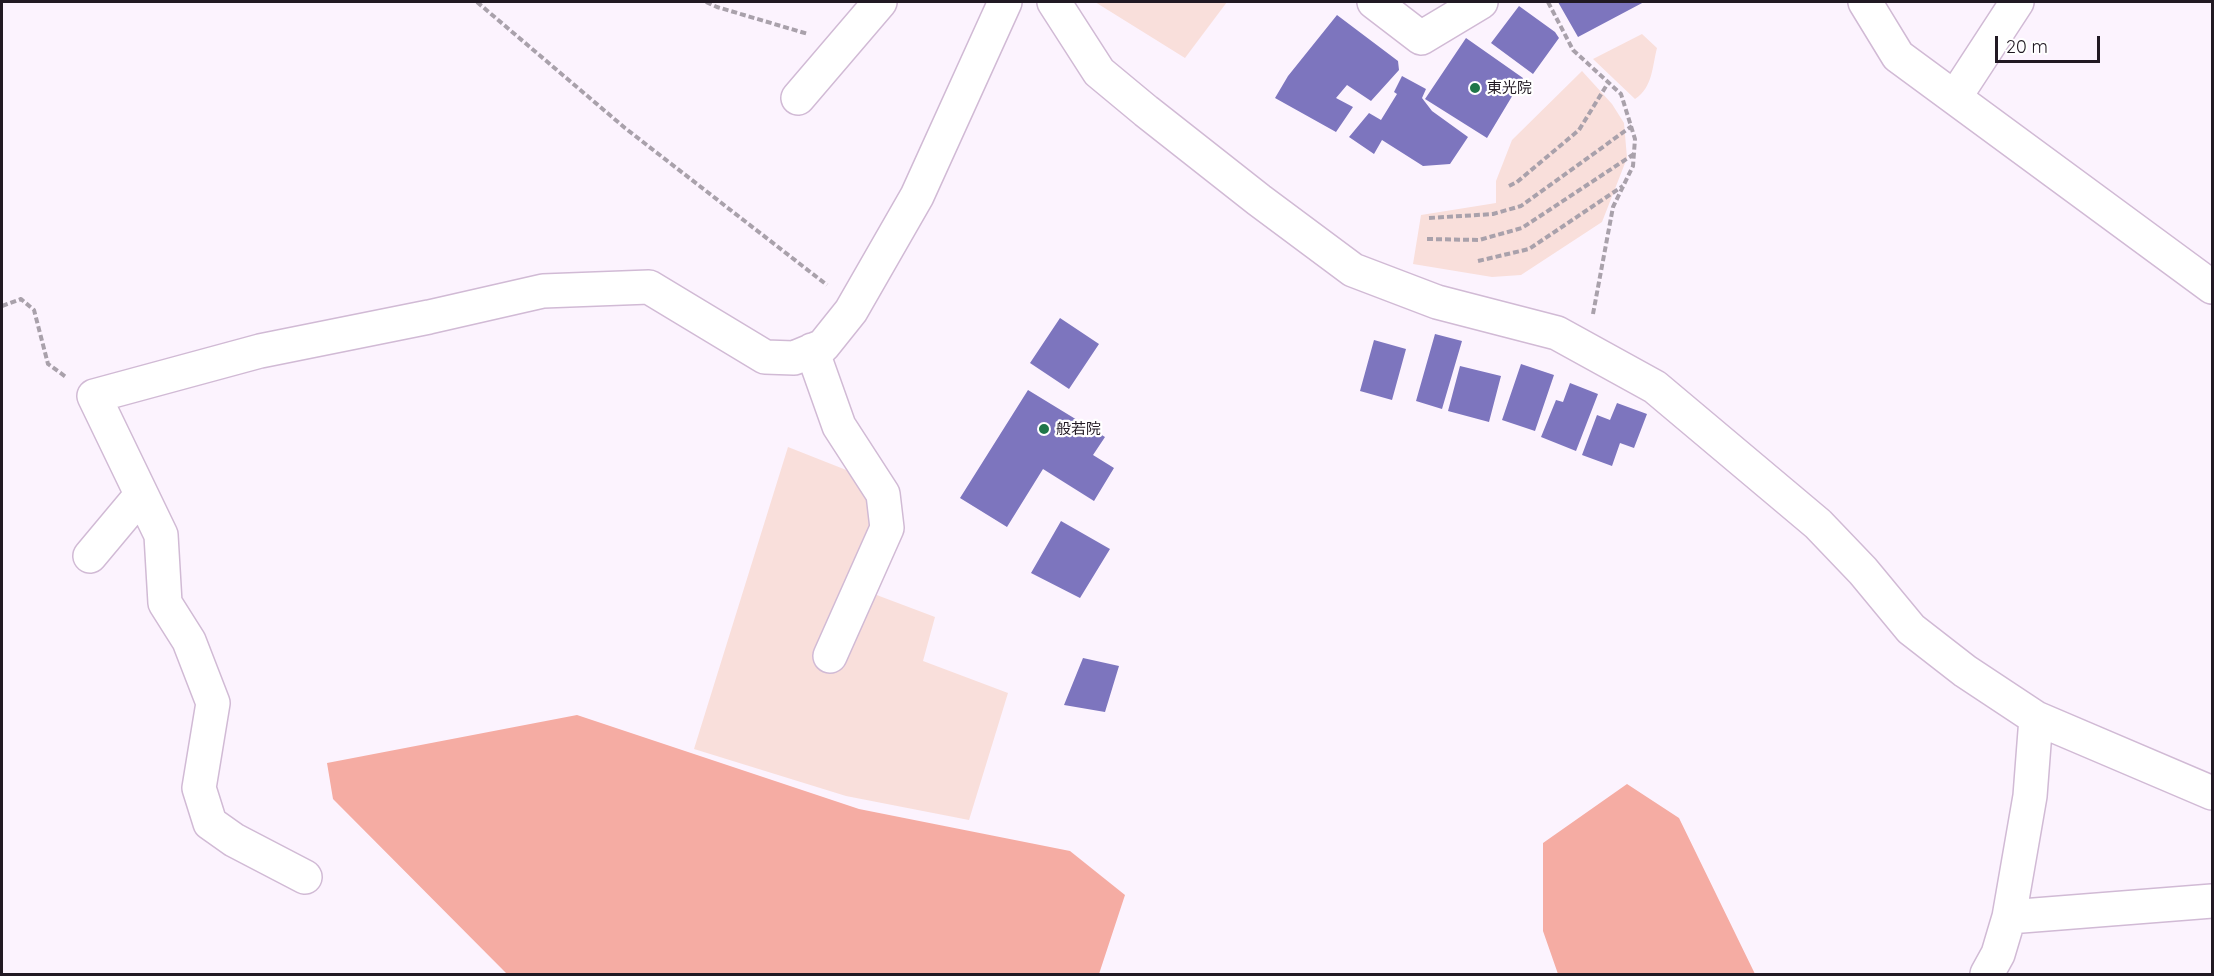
<!DOCTYPE html>
<html>
<head>
<meta charset="utf-8">
<style>
  body { margin:0 }
  #map { position:relative; width:2214px; height:976px; overflow:hidden; background:#fcf3fe; font-family:Quicksand,sans-serif }
  canvas { display:block }
  .frame { position:absolute; inset:0; border:3px solid #211923; pointer-events:none }
  .scale { position:absolute; left:1995px; top:36px; width:105px; height:27px; box-sizing:border-box; border:3px solid #211923; border-top:0; padding-left:8px; font-size:18px; line-height:21px; white-space:nowrap; color:#211923; -webkit-text-stroke:4px #fff; paint-order:stroke }
</style>
</head>
<body>
<div id="map">
<canvas width="2214" height="976"></canvas>
<div class="frame"></div>
<div class="scale">20 m</div>
</div>
<script>
const ctx = document.querySelector('canvas').getContext('2d');
ctx.lineJoin = 'round';
function fillPath(path, color) { ctx.fillStyle = color; ctx.fill(path, 'evenodd'); }
function strokePath(path, color, width, dash) { ctx.strokeStyle = color; ctx.lineWidth = width; ctx.lineCap = dash ? 'butt' : 'round'; ctx.setLineDash(dash || []); ctx.stroke(path); }
function write(font, color, halo, rows, align = 'center') {
  ctx.font = font + ' Quicksand,"Noto Sans JP",sans-serif'; ctx.lineWidth = 4.5; ctx.setLineDash([]); ctx.textBaseline = 'middle'; ctx.strokeStyle = halo; ctx.fillStyle = color; for (const [text, x, y, turn = 0] of rows) {
    ctx.save(); ctx.translate(x, y); ctx.rotate((+turn || 0) * Math.PI / 180); ctx.textAlign = isNaN(turn) ? turn : align; if (halo) ctx.strokeText(text, 0, 0); ctx.fillText(text, 0, 0); ctx.restore();
  }
}
const green = new Path2D(`
  M1095 2H1227L1185 58Z
  M1642 34 1657 48C1652 67 1653 87 1635 99L1593 59Z
  M1582 71 1612 104 1624 123 1627 158 1602 222 1521 275 1492 277 1413 264 1421 215 1496 203V181L1512 140Z
  M788 447 864 477 880 517 874 594 935 617 923 661 1008 693 969 820 846 796 694 749Z`);
const forest = new Path2D(`
  M577 715 859 809 1070 851 1125 895 1099 974H507L333 799 327 763Z
  M1627 784 1679 818 1755 974H1558L1543 931V843Z`);
const building = new Path2D(`
  M1558 2H1644L1578 37Z
  M1519 6 1555 32 1559 38 1533 74 1491 43Z
  M1337 15 1398 61 1399 70 1371 101 1347 85 1336 98 1353 107 1336 132 1275 98 1288 76Z
  M1466 38 1523 78 1487 138 1425 99Z
  M1402 76 1426 89 1422 98 1432 111 1468 137 1450 164 1423 166 1382 140 1374 154 1349 137 1369 113 1381 120 1397 94 1394 92Z
  M1060 318 1099 344 1069 389 1030 363Z
  M1435 334 1462 341 1442 409 1416 401Z
  M1374 340 1406 349 1392 400 1360 391Z
  M1521 364 1554 375 1535 431 1502 420Z
  M1460 366 1501 376 1489 422 1448 411Z
  M1570 383 1598 394 1576 451 1541 437 1556 400 1563 402Z
  M1028 390 1105 437 1093 455 1114 468 1094 501 1043 469 1007 527 960 498Z
  M1617 403 1647 414 1634 448 1620 443 1612 466 1582 455 1597 415 1610 420Z
  M1061 521 1110 549 1080 598 1031 573Z
  M1083 658 1119 666 1105 712 1064 705Z`);
const path = new Path2D(`
  M477 2 625 128 827 285
  M706 2 717 7 808 34
  M1548 2 1573 50 1621 94 1635 139 1633 166 1613 207 1593 314
  M1509 186 1517 182 1579 130 1608 83
  M1429 218 1493 214 1521 206 1632 126
  M1427 239 1479 240 1522 228 1634 154
  M1478 261 1529 249 1623 186
  M2 306 21 299 34 310 48 364 66 377`);
const minor = new Path2D(`
  M1054 2 1099 72 1146 111 1259 200 1353 270 1437 302 1557 333 1655 387 1818 524 1863 571 1911 629 1965 671 2036 718 2030 796 2009 917 1998 954 1987 974
  M1374 2 1421 38 1481 2
  M1865 2 1898 56 2212 287
  M1955 97 2017 2
  M798 98 880 2
  M812 350 839 426 883 494 887 528 830 656
  M90 556 141 495
  M2036 718 2212 793
  M305 877 234 840 210 823 199 788 213 703 189 641 165 603 161 535 94 396 260 351 429 317 543 291 649 287 765 357 794 358 823 346 851 311 917 196 1005 2
  M2009 917 2212 901`);
const markers = [
  [1475,88,6,"#1f7649"],
  [1044,429,6,"#1f7649"]
];
const poiNames = [
  ["東光院",1487,88],
  ["般若院",1056,429]
];
fillPath(green, '#f9dfdb');
fillPath(forest, '#f5aca3');
fillPath(building, '#7d75be');
strokePath(minor, '#d1bad5', 36);
strokePath(path, '#a9a1ab', 4, [6, 3]);
strokePath(minor, '#fff', 33);
for (const [x, y, r, color] of markers) { const dot = new Path2D(); dot.arc(x, y, r, 0, 2 * Math.PI); ctx.fillStyle = color; ctx.fill(dot); strokePath(dot, '#fff', 2); }
write('15px', '#211923', '#fff', poiNames, 'left');
</script>
</body>
</html>
